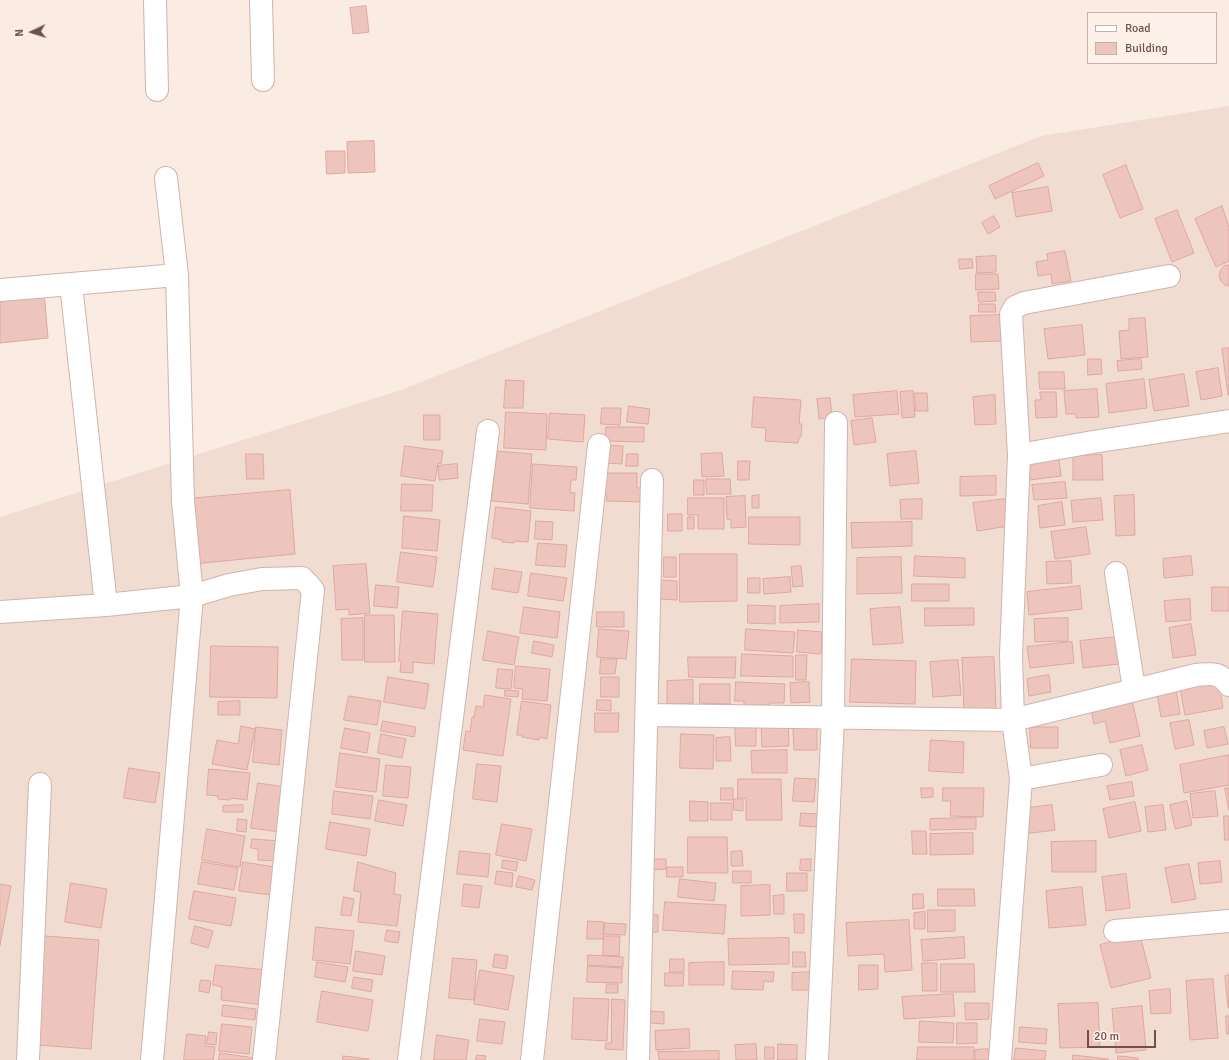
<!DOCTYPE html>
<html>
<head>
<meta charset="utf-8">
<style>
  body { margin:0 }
  #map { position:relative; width:1229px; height:1060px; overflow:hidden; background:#faece3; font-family:Signika,sans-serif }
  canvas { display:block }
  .legend { position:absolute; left:1087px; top:12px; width:130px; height:52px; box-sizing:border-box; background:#fef1e9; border:1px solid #c5b1aa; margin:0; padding:5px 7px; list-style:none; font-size:12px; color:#70504b }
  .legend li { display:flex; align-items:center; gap:8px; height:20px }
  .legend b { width:20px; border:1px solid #c5b1aa }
  .north { position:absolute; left:12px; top:12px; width:40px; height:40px; -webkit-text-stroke:3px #fef1e9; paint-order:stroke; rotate:266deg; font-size:11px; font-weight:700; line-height:16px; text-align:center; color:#70504b }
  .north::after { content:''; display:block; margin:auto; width:14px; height:18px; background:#70504b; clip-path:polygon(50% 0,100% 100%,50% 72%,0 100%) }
  .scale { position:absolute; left:1087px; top:1030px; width:69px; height:18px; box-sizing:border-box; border:2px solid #70504b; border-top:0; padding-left:5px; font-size:12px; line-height:14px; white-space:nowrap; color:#70504b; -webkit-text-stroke:3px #fef1e9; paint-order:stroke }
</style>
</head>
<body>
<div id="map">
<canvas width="1229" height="1060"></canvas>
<ul class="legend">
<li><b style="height:5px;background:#fff"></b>Road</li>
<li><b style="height:11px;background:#eec5bd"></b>Building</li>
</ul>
<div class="north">N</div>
<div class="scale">20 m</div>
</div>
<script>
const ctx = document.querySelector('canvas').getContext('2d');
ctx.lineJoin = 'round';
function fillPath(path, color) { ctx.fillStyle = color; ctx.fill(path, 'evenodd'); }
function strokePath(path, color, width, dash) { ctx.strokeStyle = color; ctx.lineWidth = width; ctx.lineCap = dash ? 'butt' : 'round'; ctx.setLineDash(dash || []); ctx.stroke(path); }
const residential = new Path2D(`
  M1229 106V1060H0V517L401 390 1041 136Z`);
const building = new Path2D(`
  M366 6 369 32 353 34 350 8Z
  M374 141 375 172 348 173 347 142Z
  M326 151H345V173L327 174Z
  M1038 163 1044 176 995 199 989 186Z
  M1126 165 1143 209 1120 218 1103 175Z
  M1048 187 1052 211 1016 217 1012 193Z
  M1222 206 1229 227V261L1216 267 1195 219Z
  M1177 210 1194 253 1172 262 1155 219Z
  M994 216 1000 227 988 234 982 223Z
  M1065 251 1071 281 1052 284 1051 274 1038 276 1036 262 1048 260 1047 254Z
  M996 256V272L977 273 976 257Z
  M959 259H972L973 268 960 269Z
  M1229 265V286L1225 285 1221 281 1219 276 1220 271 1224 266Z
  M976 274H998L999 289 976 290Z
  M44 291 48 338 0 343V295Z
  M978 292H995L996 301 979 302Z
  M979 304H995L996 312H979Z
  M1000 315 1001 341 971 342 970 316Z
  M1145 318 1148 357 1121 359 1119 331 1129 330V319Z
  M1082 325 1085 355 1048 359 1044 329Z
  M1229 348V395H1228L1222 349Z
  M1088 359H1101L1102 374 1088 375Z
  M1141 359 1142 369 1118 371 1117 361Z
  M1218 368 1222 396 1201 400 1196 372Z
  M1039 372H1064L1065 389H1040Z
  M1184 374 1189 406 1154 411 1149 380Z
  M1144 379 1147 408 1109 413 1106 384Z
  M506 380 524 381 523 408H504Z
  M1097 389 1099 417 1076 418V414H1066L1064 391Z
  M897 391 899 414 855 417 853 395Z
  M913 391 915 417 902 418 900 392Z
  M1040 392H1056L1057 417 1036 418 1035 400H1041Z
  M915 393H927L928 411H916Z
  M995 395 996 424 975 425 973 397Z
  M754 397 801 400 799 424H802L801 437H799L798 443 765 441 766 428 752 427Z
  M830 398 832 417 819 419 817 399Z
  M629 406 650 409 648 424 627 422Z
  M602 408H621L620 425 601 424Z
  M506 412 547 414 546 450 504 448Z
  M550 413 585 415 583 442 548 439Z
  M424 415H440V440H424Z
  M872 418 876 442 854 445 851 421Z
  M606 427H644V442L606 441Z
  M607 445 623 446 622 464 606 463Z
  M405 446 443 451 441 464 438 463 435 481 401 476Z
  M497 451 532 454 528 504 492 501Z
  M916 451 919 483 890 486 887 454Z
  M722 453 724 476 702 477 701 454Z
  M246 454H263L264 479H247Z
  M627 454H638V466H626Z
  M1102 455 1103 480H1073V456Z
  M1059 459 1061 476 1030 480 1028 462Z
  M738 461H750L749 480H738Z
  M457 464 458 478 439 480 438 466Z
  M533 464 577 467 576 480H571L570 492 575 493 574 511 530 508Z
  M604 473H637V488H645V502L606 501 607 494 603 493Z
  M996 476V495L960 496V477Z
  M706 479H730L731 494H707Z
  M694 480H704V495H694Z
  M1065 482 1067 498 1034 500 1032 485Z
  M402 484 433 485 432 511H401Z
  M290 490 295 554 193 564 187 499Z
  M759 495V508H752V496Z
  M1134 495 1135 535 1116 536 1114 496Z
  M745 496 746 527 731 528V520L727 519 726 497Z
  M688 498H724V529H698V515H688Z
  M1101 498 1103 520 1073 522 1071 501Z
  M922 499V519H901L900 500Z
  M1006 499 1009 526 977 531 973 503Z
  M1062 502 1065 525 1040 528 1038 506Z
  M496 507 531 511 528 542 514 541V543L502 542V540L492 538Z
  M668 514H682V531H668Z
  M404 516 440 520 437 551 402 548Z
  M688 517H694V529H688Z
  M749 517H800V545L749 544Z
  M536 521 553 522 552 540 535 539Z
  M912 522V546L852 548 851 523Z
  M1086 527 1090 554 1055 559 1051 532Z
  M538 543 567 545 565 567 536 565Z
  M401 552 437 557 433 587 397 582Z
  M680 554H737V601L680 602Z
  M915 556 965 558V578L914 576Z
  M1191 556 1193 575 1164 578 1163 559Z
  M664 557H676V577H664Z
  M901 557 902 593 857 594V558Z
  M1071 561 1072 583 1047 584 1046 562Z
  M366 564 370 613 349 615V609L336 610 333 566Z
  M801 566 803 586 793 587 791 567Z
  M495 568 522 572 518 593 492 589Z
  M531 573 567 578 563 601 528 596Z
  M790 577 791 592 764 594 763 579Z
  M748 578H760V593H748Z
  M659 580 677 581V600L659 599Z
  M912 584H949V601H912Z
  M376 585 399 587 397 608 374 606Z
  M1080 586 1082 609 1029 615 1027 592Z
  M1212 587H1229V611H1212Z
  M1190 599 1191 620 1166 622 1164 601Z
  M819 604V622L780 623V606Z
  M748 605 775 606V624L748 623Z
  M524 607 560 612 557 638 520 633Z
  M900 607 903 643 873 645 870 609Z
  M925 608H974V625L925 626Z
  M403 611 438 614 434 664 413 662V673L400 672 401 662 399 661Z
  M597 612H624V627H597Z
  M365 615H394L395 662H365Z
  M363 618V660H342L341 619Z
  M1068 618V641L1035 642 1034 619Z
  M1191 624 1196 655 1173 658 1169 628Z
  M599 629 629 631 626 659 597 657Z
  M746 629 795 632 793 653 745 650Z
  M798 630 822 632 821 654 797 652Z
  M488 631 519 637 514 665 483 660Z
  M1116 637 1119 664 1083 668 1080 641Z
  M534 641 554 645 552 657 532 653Z
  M1072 642 1074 663 1030 668 1027 647Z
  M211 646 278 647 277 698 210 697Z
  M742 654 793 656V677L741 676Z
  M796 655H807L806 680H796Z
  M688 657H736L735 678 689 677Z
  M994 657 996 710 964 711 962 658Z
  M601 659H617L615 674H600Z
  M852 659 916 661 915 704 850 702Z
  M958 660 961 695 933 697 930 662Z
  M516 666 550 669 547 701 522 699 523 689 514 688Z
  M498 669 513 670 511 689 496 688Z
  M1049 675 1051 692 1029 696 1027 679Z
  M1218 676 1223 708 1185 715 1179 683Z
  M388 677 429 684 425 709 384 702Z
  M601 677H619V697H601Z
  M693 680V703L667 704V681Z
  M736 682 785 684 784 703H769V705H753V708L744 707V701H735Z
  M809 682 810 702 791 703 790 683Z
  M700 684H730V704L700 703Z
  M1176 689 1180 714 1161 717 1157 693Z
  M505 690 519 691 518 697 505 696Z
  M485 695 511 699 503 756 463 750 466 731 470 732 472 717H474L476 706 483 707Z
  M349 696 381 701 377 725 344 720Z
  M597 700H611V711L597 710Z
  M1132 700 1140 736 1110 743 1105 721 1094 724 1091 709Z
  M240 701V715H218V702Z
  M522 701 551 705 547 739 539 737V740L522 737 523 735H517Z
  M595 713H619L618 732H595Z
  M1189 720 1194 745 1175 749 1170 723Z
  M383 721 416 727 414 737 381 731Z
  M788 722 789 746 762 747 761 723Z
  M735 724H756V746H736Z
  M241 726 255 729 247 770 212 764 217 740 238 744Z
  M256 727 282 730 279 765 253 762Z
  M1030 727H1058V748H1031Z
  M1224 727 1228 744 1207 748 1204 731Z
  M345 728 370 733 367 753 341 748Z
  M817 728V750H794L793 729Z
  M381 734 406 739 402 758 378 753Z
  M681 734 714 735 713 769 680 768Z
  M730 737 731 761H716V738Z
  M931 740 964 742 963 773 929 771Z
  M1142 745 1148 770 1126 776 1120 750Z
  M787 750V773H752L751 751Z
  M340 753 380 759 376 792 336 787Z
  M1229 755V785L1184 793 1180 765Z
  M477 764 501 766 497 802 473 799Z
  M386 765 411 767 408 798 383 796Z
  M129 768 160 773 155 803 124 798Z
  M209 769 250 773 247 800 231 798 230 800 218 799V796L207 795Z
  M795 778 816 779 814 802 793 801Z
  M738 779H781L782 820H746V798H738Z
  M1132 782 1134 796 1110 800 1107 786Z
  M258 783 285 787 279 832 251 828Z
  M721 788H733V800H721Z
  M921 788H933V797L922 798Z
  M943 788H984L983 817 950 816 951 801H943Z
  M1225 788H1229V810Z
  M334 791 373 796 370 819 332 814Z
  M1215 791 1218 816 1193 818 1190 794Z
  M734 799H743V811L734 810Z
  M379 800 407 805 403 826 375 821Z
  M690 801 708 802V821H690Z
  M1187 801 1192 825 1175 829 1170 805Z
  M1135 802 1141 831 1109 838 1103 809Z
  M711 803H732V820H711Z
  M243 805V812H223V806Z
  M1052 805 1055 830 1024 834 1021 809Z
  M1163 805 1166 830 1148 832 1145 807Z
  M801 813 818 814V827L800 826Z
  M1224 816H1229V840H1225Z
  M976 818V829L930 830V819Z
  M238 819 247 820 246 832 237 831Z
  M330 822 370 829 366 856 326 849Z
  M502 824 532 829 526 861 496 855Z
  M207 829 245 836 240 867 202 860Z
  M912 831H926L927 854H913Z
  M973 833V854L930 855V834Z
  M688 837H727L728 873H688Z
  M252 839 280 841 279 861 258 860V849L251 848Z
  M1096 841V872H1052L1051 842Z
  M460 851 490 854 488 877 457 874Z
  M742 851 743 866H731V852Z
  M653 859H666V869L653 870Z
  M801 859H811V871L800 870Z
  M503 860 518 862 516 871 502 868Z
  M1220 861 1222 882 1200 884 1198 863Z
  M202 862 238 868 234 890 198 884Z
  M243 862 275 867 271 895 239 891Z
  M358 862 396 873 394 894 401 895 397 926 358 922 361 892 354 891Z
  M1189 864 1196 899 1172 903 1165 868Z
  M667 867H683V877H667Z
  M497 871 513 873 512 887 495 884Z
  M733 871H751V883H733Z
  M787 873H807V891H787Z
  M1126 874 1130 908 1106 911 1102 877Z
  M519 876 535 880 532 890 516 887Z
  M680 879 716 883 714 901 678 897Z
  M71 883 107 889 101 928 65 922Z
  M0 884 11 886 0 945Z
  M464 884 482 886 479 908 462 906Z
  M770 885V915L741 916V886Z
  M1082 887 1086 925 1049 928 1046 891Z
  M938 889H974L975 906H938Z
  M194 891 236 898 231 926 189 919Z
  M913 894H923L924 908 913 909Z
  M784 895V914H774L773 896Z
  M344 897 354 899 351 916 341 915Z
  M665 902 726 905 724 934 663 930Z
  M928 910H955V931L928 932Z
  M925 912V929H914V913Z
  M794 914H804V933H795Z
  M647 915H658V932H647Z
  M909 920 912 970 885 972 884 954 848 956 846 923Z
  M588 921 604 922 603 939H587Z
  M605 923 626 924 625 935 604 934Z
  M195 926 213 931 208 948 191 943Z
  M316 927 354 931 350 964 313 960Z
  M387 930 400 932 398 943 385 941Z
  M1140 935 1151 978 1111 988 1100 945Z
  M45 936 99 940 91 1049 37 1045Z
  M604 936H620L619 956 603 955Z
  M964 937 965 958 923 961 921 940Z
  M789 938V964L729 965 728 939Z
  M356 951 385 956 382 975 353 971Z
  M793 952H805L806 967H793Z
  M495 954 508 956 506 969 493 967Z
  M588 955 623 957V967L588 965Z
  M453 958 477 960 474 1000 449 998Z
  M670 959H684V972H670Z
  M317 962 348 967 345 982 315 977Z
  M724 962V985H689V963Z
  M922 963H937V991H923Z
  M941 964H974L975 992H941Z
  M216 965 267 970 263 1005 221 1000 222 987 213 985Z
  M859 965H878V989L859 990Z
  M588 966 622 968V983L587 982Z
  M480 970 514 976 508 1010 474 1004Z
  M733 971 774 972 773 982 764 981 763 990 732 989Z
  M811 972V990H792V973Z
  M665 973H684L683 986H665Z
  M1229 975V1008H1228L1225 976Z
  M354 977 373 980 371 992 352 988Z
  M1213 979 1218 1038 1190 1040 1186 981Z
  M201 980 211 981 209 993 199 991Z
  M607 984H618V993H606Z
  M1170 989 1171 1013 1151 1014 1149 991Z
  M322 991 373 1000 368 1031 317 1022Z
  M953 994 955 1016 904 1019 902 997Z
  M574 998 609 999 607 1041 572 1039Z
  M612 999 625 1000 623 1050 605 1049 606 1043H611Z
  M965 1003H989V1019L966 1020Z
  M1098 1003 1100 1047 1060 1048 1058 1004Z
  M223 1005 256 1009 255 1020 222 1016Z
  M1142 1006 1146 1050 1116 1053 1112 1009Z
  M651 1011 664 1012V1024L650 1023Z
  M1226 1016H1229V1034H1227Z
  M480 1019 505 1022 502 1044 477 1041Z
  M920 1021 954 1023 953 1043 919 1042Z
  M957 1023H977V1043L957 1044Z
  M222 1024 252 1027 249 1054 219 1051Z
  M1020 1027 1047 1029 1046 1044 1019 1042Z
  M689 1029 690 1048 656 1050 655 1031Z
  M209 1032 217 1033 216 1045 207 1044Z
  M187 1034 206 1036 205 1046 215 1047 213 1060H184Z
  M437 1035 469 1040 466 1060H434Z
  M756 1044 757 1060H736L735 1045Z
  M778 1044 797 1045V1060H778Z
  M765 1047H774V1059H765Z
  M918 1047H974V1060H917Z
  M1016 1048 1046 1051 1045 1060H1014Z
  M988 1049 989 1060H975V1050Z
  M719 1051V1060H659L658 1052Z
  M220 1053 261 1059V1060H219Z
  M477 1055 486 1056 485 1060H476Z
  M1073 1055 1108 1059V1060H1073Z
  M343 1056 369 1059V1060H343Z
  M1118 1056 1138 1058V1060H1118Z`);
const minor = new Path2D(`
  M155 0 157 90
  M261 0 263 80
  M71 284 106 605
  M0 290 177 275
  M1019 455 1093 442 1229 421
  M1116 573 1134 689
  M0 612 106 605 192 596 183 501 177 275 166 178
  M647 715 1013 720 1196 675C1211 674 1219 671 1229 685
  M1021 779 1101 765
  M1115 931 1229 921
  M28 1060 40 784
  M152 1060 192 596 229 585 262 579 302 578 308 584 313 590 264 1060
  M409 1060 488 431
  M532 1060 599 445
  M638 1060 652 480
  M817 1060 833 718 836 423
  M1000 1060 1021 779 1013 720 1011 655 1019 455 1011 314 1015 307 1024 303 1169 276`);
fillPath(residential, '#f1dcd2');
fillPath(building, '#eec5bd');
strokePath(building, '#dfa89f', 1);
strokePath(minor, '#cdb4ae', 24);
strokePath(minor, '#fff', 22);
</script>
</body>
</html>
